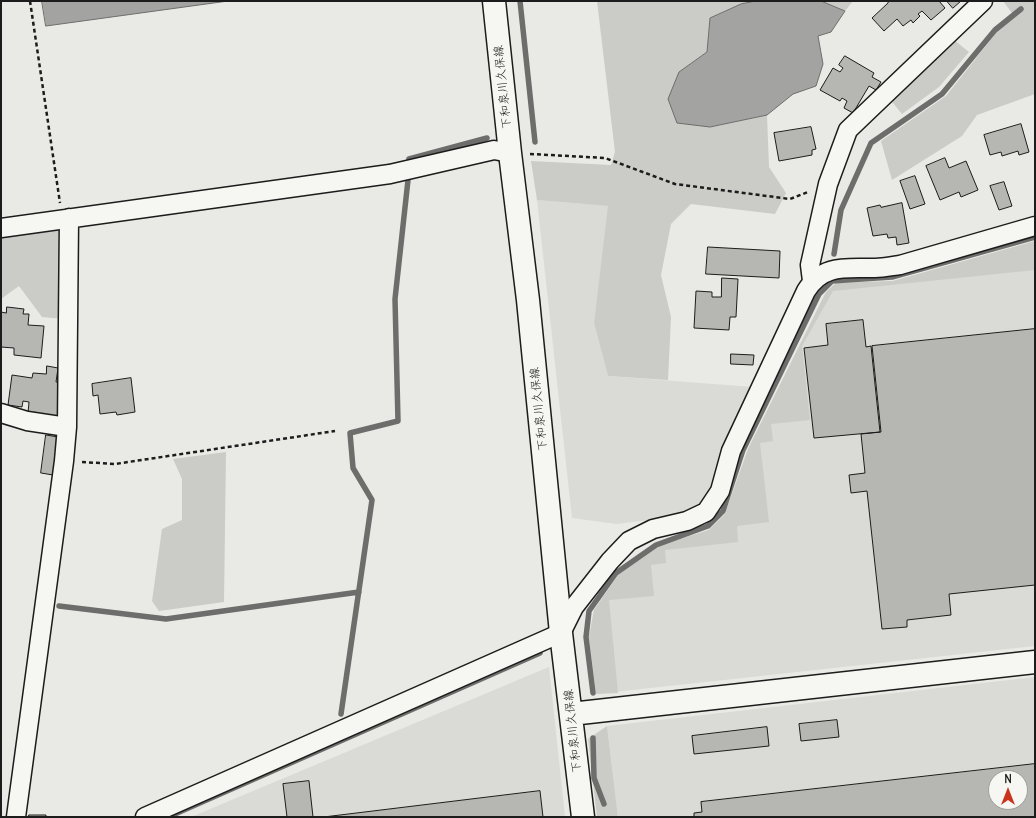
<!DOCTYPE html>
<html>
<head>
<meta charset="utf-8">
<style>
  body { margin:0 }
  #map { position:relative; width:1036px; height:818px; overflow:hidden; background:#e9e9e5; font-family:Delius,sans-serif }
  canvas { display:block }
  .frame { position:absolute; inset:0; border:2px solid #1c1c1c; pointer-events:none }
  .north { position:absolute; left:988px; top:770px; width:40px; height:40px; box-sizing:border-box; background:#f6f6f2; border:1px solid #9f9f9c; border-radius:50%; rotate:0deg; font-size:11px; font-weight:700; line-height:16px; text-align:center; color:#1c1c1c }
  .north::after { content:''; display:block; margin:auto; width:14px; height:18px; background:#c8321e; clip-path:polygon(50% 0,100% 100%,50% 72%,0 100%) }
</style>
</head>
<body>
<div id="map">
<canvas width="1036" height="818"></canvas>
<div class="frame"></div>
<div class="north">N</div>
</div>
<script>
const ctx = document.querySelector('canvas').getContext('2d');
ctx.lineJoin = 'round';
function fillPath(path, color) { ctx.fillStyle = color; ctx.fill(path, 'evenodd'); }
function strokePath(path, color, width, dash) { ctx.strokeStyle = color; ctx.lineWidth = width; ctx.lineCap = dash ? 'butt' : 'round'; ctx.setLineDash(dash || []); ctx.stroke(path); }
function write(font, color, halo, rows, align = 'center') {
  ctx.font = font + ' Delius,"Klee One",sans-serif'; ctx.lineWidth = 4; ctx.setLineDash([]); ctx.textBaseline = 'middle'; ctx.strokeStyle = halo; ctx.fillStyle = color; for (const [text, x, y, turn = 0] of rows) {
    ctx.save(); ctx.translate(x, y); ctx.rotate((+turn || 0) * Math.PI / 180); ctx.textAlign = isNaN(turn) ? turn : align; if (halo) ctx.strokeText(text, 0, 0); ctx.fillText(text, 0, 0); ctx.restore();
  }
}
const built = new Path2D(`
  M537 200 609 206 594 323 608 376 753 387 713 485 700 506 683 516 616 524 572 518Z
  M1035 241V646L596 694 589 637 594 610 619 574 658 546 709 530 725 514 748 449 826 292 836 283 893 281Z
  M549 667 565 817H191Z
  M1035 677V817H618L607 726ZM996 778H1020V802H996Z`);
const green = new Path2D(`
  M597 1H756L741 4 710 18 707 52 679 72 710 127 767 115 769 167 786 193 775 214 691 204 671 224 661 275 671 317 668 380 608 376 594 323 608 206 537 200 531 161 611 165 615 152Z
  M821 1H853L845 11Z
  M1003 1H1035V94L977 115 962 136 892 180 881 141 946 96 1012 13Z
  M949 36 969 52 939 87 902 114 889 98Z
  M62 230 64 319 42 317 19 286 1 299V237Z
  M1035 241V270L833 291 802 346 810 420 771 424 773 441 760 443 769 522 737 526 738 542 665 550 666 563 651 565 654 596 609 600 618 693 596 694 589 637 594 610 619 574 658 546 709 530 725 514 748 449 826 292 836 283 893 281Z
  M226 452 224 602 159 611 152 601 162 529 182 520V479L173 459Z
  M607 726 618 817H597L588 739Z`);
const water = new Path2D(`
  M42 1H228L46 26Z
  M756 1H821L845 11 831 32 818 36 823 64 816 86 793 94 767 115 710 127 677 123 668 99 679 72 707 52 710 18 741 4Z`);
const stream = new Path2D(`
  M520 1 535 142
  M409 159 487 138
  M834 254 841 210 871 143 942 94 995 30 1021 9
  M59 606 166 619 359 592
  M593 693 586 637 589 611 616 573 656 545 708 526 723 511 743 450 819 294 832 281 892 277 1035 237
  M341 714 372 500 353 468 350 433 398 421 395 299 408 180
  M593 738 594 778 604 804
  M168 817 540 653`);
const building = new Path2D(`
  M887 1H939L945 8 931 20 922 11 918 14 920 16 913 23 911 20 903 26 897 19 884 31 872 18 888 3Z
  M947 1H961L953 8Z
  M845 56 874 73 872 77 881 82 876 90 869 86 853 113 844 108 847 101 842 98 840 101 820 90 833 68 840 72 843 68 839 65Z
  M1021 124 1029 152 1019 155 1018 151 1002 156 1001 152 990 155 984 135Z
  M811 127 816 149 812 150V155L779 161 774 133Z
  M945 158 949 168 966 161 978 190 961 197 959 192 940 200 926 166Z
  M915 176 925 204 910 209 900 181Z
  M1004 182 1012 206 999 210 990 186Z
  M902 203 909 243 897 245 896 237 888 238 887 234 873 236 867 208 880 205 881 207Z
  M708 247 780 251 779 278 706 274Z
  M722 278 738 279 736 317H730L729 330 694 328 696 291 712 292V297H721Z
  M7 307 24 309 23 314H29L28 325 44 326 41 358 14 355V348L1 347V312L6 313Z
  M863 320 866 347 871 346 880 432 814 438 804 348 828 345 826 324Z
  M1035 329V585L949 594 951 615 907 620V627L882 629 867 491 851 493 849 475 865 473 861 434 881 432 872 346Z
  M731 354 754 355 753 365 731 364Z
  M47 366 58 368 56 382 63 383 59 417 28 413 29 402 23 401 22 407 8 405 12 375 32 378 33 373 46 374Z
  M131 378 135 412 117 415 116 412 100 414 98 395 93 396 92 384Z
  M46 435 58 437 53 475 41 473Z
  M837 720 839 737 801 741 799 724Z
  M767 727 769 746 694 754 692 736Z
  M1035 764V817H694V813L702 812 701 802ZM996 778H1020V802H996Z
  M309 781 313 817H287L283 784Z
  M540 791 543 817H324Z
  M29 815H46V817H29Z`);
const path = new Path2D(`
  M30 1 60 203
  M530 154 605 158 675 184 790 199 808 192
  M82 462 115 464 335 431`);
const street = new Path2D(`
  M1 228 390 174 494 150 510 153
  M812 281 810 265 828 184 848 130 983 1
  M1 413 27 421 67 427
  M16 817 64 461 67 427 69 218
  M145 817 561 633 574 607 610 561 629 541 653 529 687 521 706 512 720 491 731 451 806 291C823 263 847 269 875 268 884 268 892 266 900 265L1035 226`);
const secondary = new Path2D(`
  M494 1 510 153 528 300 561 633 583 817
  M571 714 1035 662`);
const streetNames = [
  ["下和泉川久保線",503,87,-96],
  ["下和泉川久保線",539,409,-96],
  ["下和泉川久保線",573,731,-96]
];
fillPath(built, '#dadad6');
fillPath(green, '#cbcbc7');
fillPath(water, '#a3a3a1');
strokePath(water, '#6d6d6c', 1);
strokePath(stream, '#6d6d6c', 5.5);
fillPath(building, '#b6b6b3');
strokePath(building, '#1c1c1c', 1);
strokePath(street, '#1c1c1c', 21);
strokePath(secondary, '#1c1c1c', 25);
strokePath(path, '#1c1c1c', 2.5, [4, 3]);
strokePath(street, '#f6f6f2', 18);
strokePath(secondary, '#f6f6f2', 22);
write('12px', '#1c1c1c', '#f6f6f2', streetNames);
</script>
</body>
</html>
